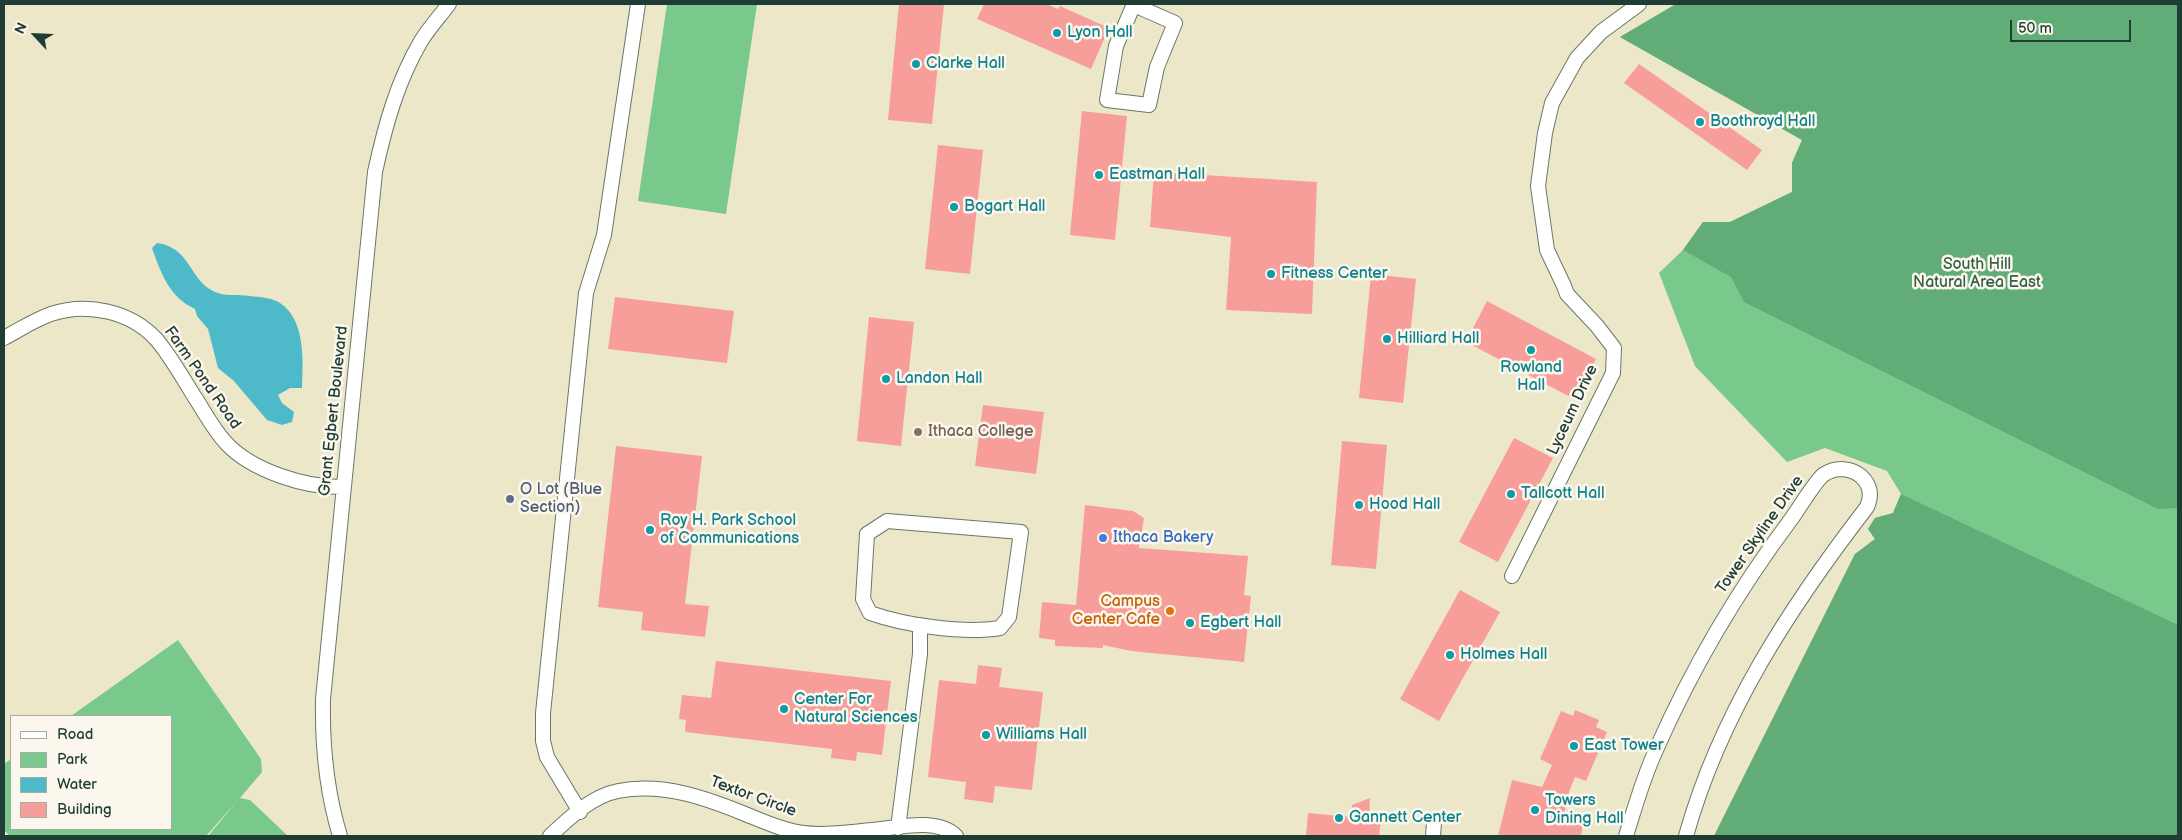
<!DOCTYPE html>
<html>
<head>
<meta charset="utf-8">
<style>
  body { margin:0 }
  #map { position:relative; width:2182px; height:840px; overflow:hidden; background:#ede7ca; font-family:"Balsamiq Sans",sans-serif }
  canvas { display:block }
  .frame { position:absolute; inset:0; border:5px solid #1f3d34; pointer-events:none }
  .legend { position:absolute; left:10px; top:715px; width:162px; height:115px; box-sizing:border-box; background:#fbf7ec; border:1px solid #a3ada2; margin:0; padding:6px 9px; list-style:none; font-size:15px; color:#1f3d34 }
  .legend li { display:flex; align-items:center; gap:10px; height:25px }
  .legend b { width:25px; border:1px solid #a3ada2 }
  .north { position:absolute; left:10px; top:10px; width:50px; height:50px; -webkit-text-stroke:4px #fbf7ec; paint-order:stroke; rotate:295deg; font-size:14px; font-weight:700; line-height:20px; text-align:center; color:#1f3d34 }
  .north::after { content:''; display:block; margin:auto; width:18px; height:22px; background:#1f3d34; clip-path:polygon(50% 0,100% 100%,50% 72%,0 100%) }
  .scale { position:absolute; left:2010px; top:20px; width:121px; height:22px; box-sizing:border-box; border:2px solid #1f3d34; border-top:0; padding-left:6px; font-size:15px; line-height:18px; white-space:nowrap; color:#1f3d34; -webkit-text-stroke:4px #fbf7ec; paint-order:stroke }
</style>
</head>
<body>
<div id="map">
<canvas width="2182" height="840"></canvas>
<div class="frame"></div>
<ul class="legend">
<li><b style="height:6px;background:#fff"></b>Road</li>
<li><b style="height:14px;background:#78c98b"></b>Park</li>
<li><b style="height:14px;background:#4ebac9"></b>Water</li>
<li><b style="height:14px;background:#f89e9a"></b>Building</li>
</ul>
<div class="north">N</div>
<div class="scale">50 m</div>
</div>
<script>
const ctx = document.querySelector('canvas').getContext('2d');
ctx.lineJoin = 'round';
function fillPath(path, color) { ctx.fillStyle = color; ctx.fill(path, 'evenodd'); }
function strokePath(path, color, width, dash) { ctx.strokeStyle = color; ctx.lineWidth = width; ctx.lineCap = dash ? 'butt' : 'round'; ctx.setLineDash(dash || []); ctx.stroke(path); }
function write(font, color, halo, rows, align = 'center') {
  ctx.font = font + ' "Balsamiq Sans",sans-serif'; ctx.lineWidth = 5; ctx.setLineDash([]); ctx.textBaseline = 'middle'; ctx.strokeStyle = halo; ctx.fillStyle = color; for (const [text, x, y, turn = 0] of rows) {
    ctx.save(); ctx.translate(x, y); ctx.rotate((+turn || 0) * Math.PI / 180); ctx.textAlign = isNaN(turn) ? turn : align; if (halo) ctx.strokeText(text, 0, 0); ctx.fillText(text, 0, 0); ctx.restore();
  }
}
const green = new Path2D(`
  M667 4H757L726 214 638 201Z
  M1676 4H2178V836H1714L1855 554 1875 539 1868 529 1875 518 1893 513 1901 494 1887 471 1825 448 1787 462 1695 366 1659 273 1683 250 1703 222H1730L1792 192V163L1802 140 1620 37Z
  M178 640 261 759 262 772 240 798 250 800 288 836H208L239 799 206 836H10L4 830V764L11 759V829H171V716H71Z`);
const forest = new Path2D(`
  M1676 4H2178V508L2158 509 1744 302 1731 277 1683 250 1703 222H1730L1792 192V163L1802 140 1620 37Z
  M1901 494 2178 625V836H1714L1855 554 1875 539 1868 529 1875 518 1893 513Z`);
const water = new Path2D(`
  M157 243C190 247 189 279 213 291 223 297 239 294 250 296 259 297 273 298 280 303 306 320 303 362 302 388H290L278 395 282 403 294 412 292 422 282 425 267 420 234 381 218 368 208 329 197 316 195 309C169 297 161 273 152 248Z`);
const building = new Path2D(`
  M899 4H944L932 124 888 120Z
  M984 4H1046L1058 9 1060 6 1109 28 1091 69 977 19Z
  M1639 64 1762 150 1747 170 1624 83Z
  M1082 111 1127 116 1115 240 1070 235Z
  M938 145 983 150 970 274 925 269Z
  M1154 172 1317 182 1312 314 1226 310 1231 237 1150 227Z
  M1371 274 1416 279 1403 403 1359 398Z
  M615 297 734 311 727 363 608 349Z
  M1487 301 1596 359 1574 399 1466 342Z
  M869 317 914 322 901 446 857 441Z
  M983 405 1044 412 1036 474 975 466Z
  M1514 438 1553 458 1498 562 1459 542Z
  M1342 441 1387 445 1376 569 1331 565Z
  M616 446 702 456 685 604 709 606 705 637 641 630 643 612 598 607Z
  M1085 505 1133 511 1144 518 1139 548 1248 556 1244 595 1251 596 1244 662 1131 651 1103 645V648L1055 646V640L1039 638 1042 602 1076 605Z
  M1460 590 1500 612 1439 721 1400 699Z
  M716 661 891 681 882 755 857 752 856 761 831 758 832 749 685 732 686 720 679 719 682 695 711 698Z
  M978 665 1002 668 999 687 1043 692 1032 790 995 786 993 803 964 799 966 782 928 777 939 680 976 684Z
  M1575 710 1599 720 1596 727 1607 732 1586 781 1575 777 1569 792 1564 815 1584 820 1581 836H1498L1512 780 1542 787 1552 765 1540 759 1561 711 1573 716Z
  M1370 798 1369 819 1381 821 1379 836H1306L1308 813 1351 817 1352 805Z`);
const minor = new Path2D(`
  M1134 5 1175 23 1157 67 1149 105 1107 100 1116 46 1134 4
  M4 338C19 330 34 320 51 314 87 302 130 311 156 339 170 355 182 377 194 396 204 411 213 429 226 443 252 471 306 488 344 487
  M887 521 1021 532 1009 617 1000 628C963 634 904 625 870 613L863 599 867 534Z
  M1512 576 1613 373 1614 348 1597 326 1567 294 1564 286 1547 250 1538 186 1545 133 1552 103 1577 58 1601 32 1639 4
  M580 812 547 757 543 741V713L586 293 604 235 638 4
  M898 828 920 654V625
  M340 836C326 790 322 747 323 699L375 172C385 126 397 82 421 41 429 28 440 16 449 4
  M550 836C569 818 592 796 618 791 664 782 709 799 750 816 767 823 786 831 804 833 826 836 850 832 872 830 897 828 936 817 956 836
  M1433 836 1434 823
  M1626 836C1635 807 1643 778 1656 750 1692 668 1738 590 1792 518 1800 507 1814 483 1823 475 1829 471 1834 469 1841 469 1862 470 1876 487 1867 507 1790 607 1720 714 1686 836`);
const markers = [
  [1057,33,5,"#0f9aa8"],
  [916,64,5,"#0f9aa8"],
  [1700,122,5,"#0f9aa8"],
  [1099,175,5,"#0f9aa8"],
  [954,207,5,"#0f9aa8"],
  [1271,274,5,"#0f9aa8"],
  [1387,339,5,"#0f9aa8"],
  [1531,350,5,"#0f9aa8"],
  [886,379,5,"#0f9aa8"],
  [918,432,5,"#8d6e63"],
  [1511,494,5,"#0f9aa8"],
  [510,499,5,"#5c6f8a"],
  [1359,505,5,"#0f9aa8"],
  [650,530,5,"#0f9aa8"],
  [1103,538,5,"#3f7fe0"],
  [1170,611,5,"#e8710a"],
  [1190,623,5,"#0f9aa8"],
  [1450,655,5,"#0f9aa8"],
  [784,709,5,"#0f9aa8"],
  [986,735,5,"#0f9aa8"],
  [1574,746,5,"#0f9aa8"],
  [1535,810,5,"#0f9aa8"],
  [1339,818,5,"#0f9aa8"]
];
const cultureNames = [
  ["Lyon Hall",1067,33],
  ["Clarke Hall",926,64],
  ["Boothroyd Hall",1710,122],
  ["Eastman Hall",1109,175],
  ["Bogart Hall",964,207],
  ["Fitness Center",1281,274],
  ["Hilliard Hall",1397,339],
  ["Rowland",1531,368,"center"],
  ["Hall",1531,386,"center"],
  ["Landon Hall",896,379],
  ["Tallcott Hall",1521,494],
  ["Hood Hall",1369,505],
  ["Roy H. Park School",660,521],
  ["of Communications",660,539],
  ["Egbert Hall",1200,623],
  ["Holmes Hall",1460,655],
  ["Center For",794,700],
  ["Natural Sciences",794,718],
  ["Williams Hall",996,735],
  ["East Tower",1584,746],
  ["Towers",1545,801],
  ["Dining Hall",1545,819],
  ["Gannett Center",1349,818]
];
const parkNames = [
  ["South Hill",1977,265],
  ["Natural Area East",1977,283]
];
const streetNames = [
  ["Farm Pond Road",202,378,55],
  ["Lyceum Drive",1573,410,-65],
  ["Grant Egbert Boulevard",334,411,-84],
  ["Tower Skyline Drive",1760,535,-55],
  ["Textor Circle",753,797,20]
];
const educationNames = [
  ["Ithaca College",928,432]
];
const serviceNames = [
  ["O Lot (Blue",520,490],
  ["Section)",520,508]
];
const shopNames = [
  ["Ithaca Bakery",1113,538]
];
const foodNames = [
  ["Campus",1160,602],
  ["Center Cafe",1160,620]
];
fillPath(green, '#78c98b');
fillPath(forest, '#62ad77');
fillPath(water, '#4ebac9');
fillPath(building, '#f89e9a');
strokePath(minor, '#677868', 16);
strokePath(minor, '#fff', 14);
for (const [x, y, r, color] of markers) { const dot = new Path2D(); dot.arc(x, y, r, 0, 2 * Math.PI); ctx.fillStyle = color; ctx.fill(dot); strokePath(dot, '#fbf7ec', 2); }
write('16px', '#0d838f', '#fbf7ec', cultureNames, 'left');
write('16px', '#35604a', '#fbf7ec', parkNames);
write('16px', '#1f3d34', '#fbf7ec', streetNames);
write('16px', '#785e54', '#fbf7ec', educationNames, 'left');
write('16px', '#4e5e75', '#fbf7ec', serviceNames, 'left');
write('16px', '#366cbe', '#fbf7ec', shopNames, 'left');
write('16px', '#c56008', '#fbf7ec', foodNames, 'right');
</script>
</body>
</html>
